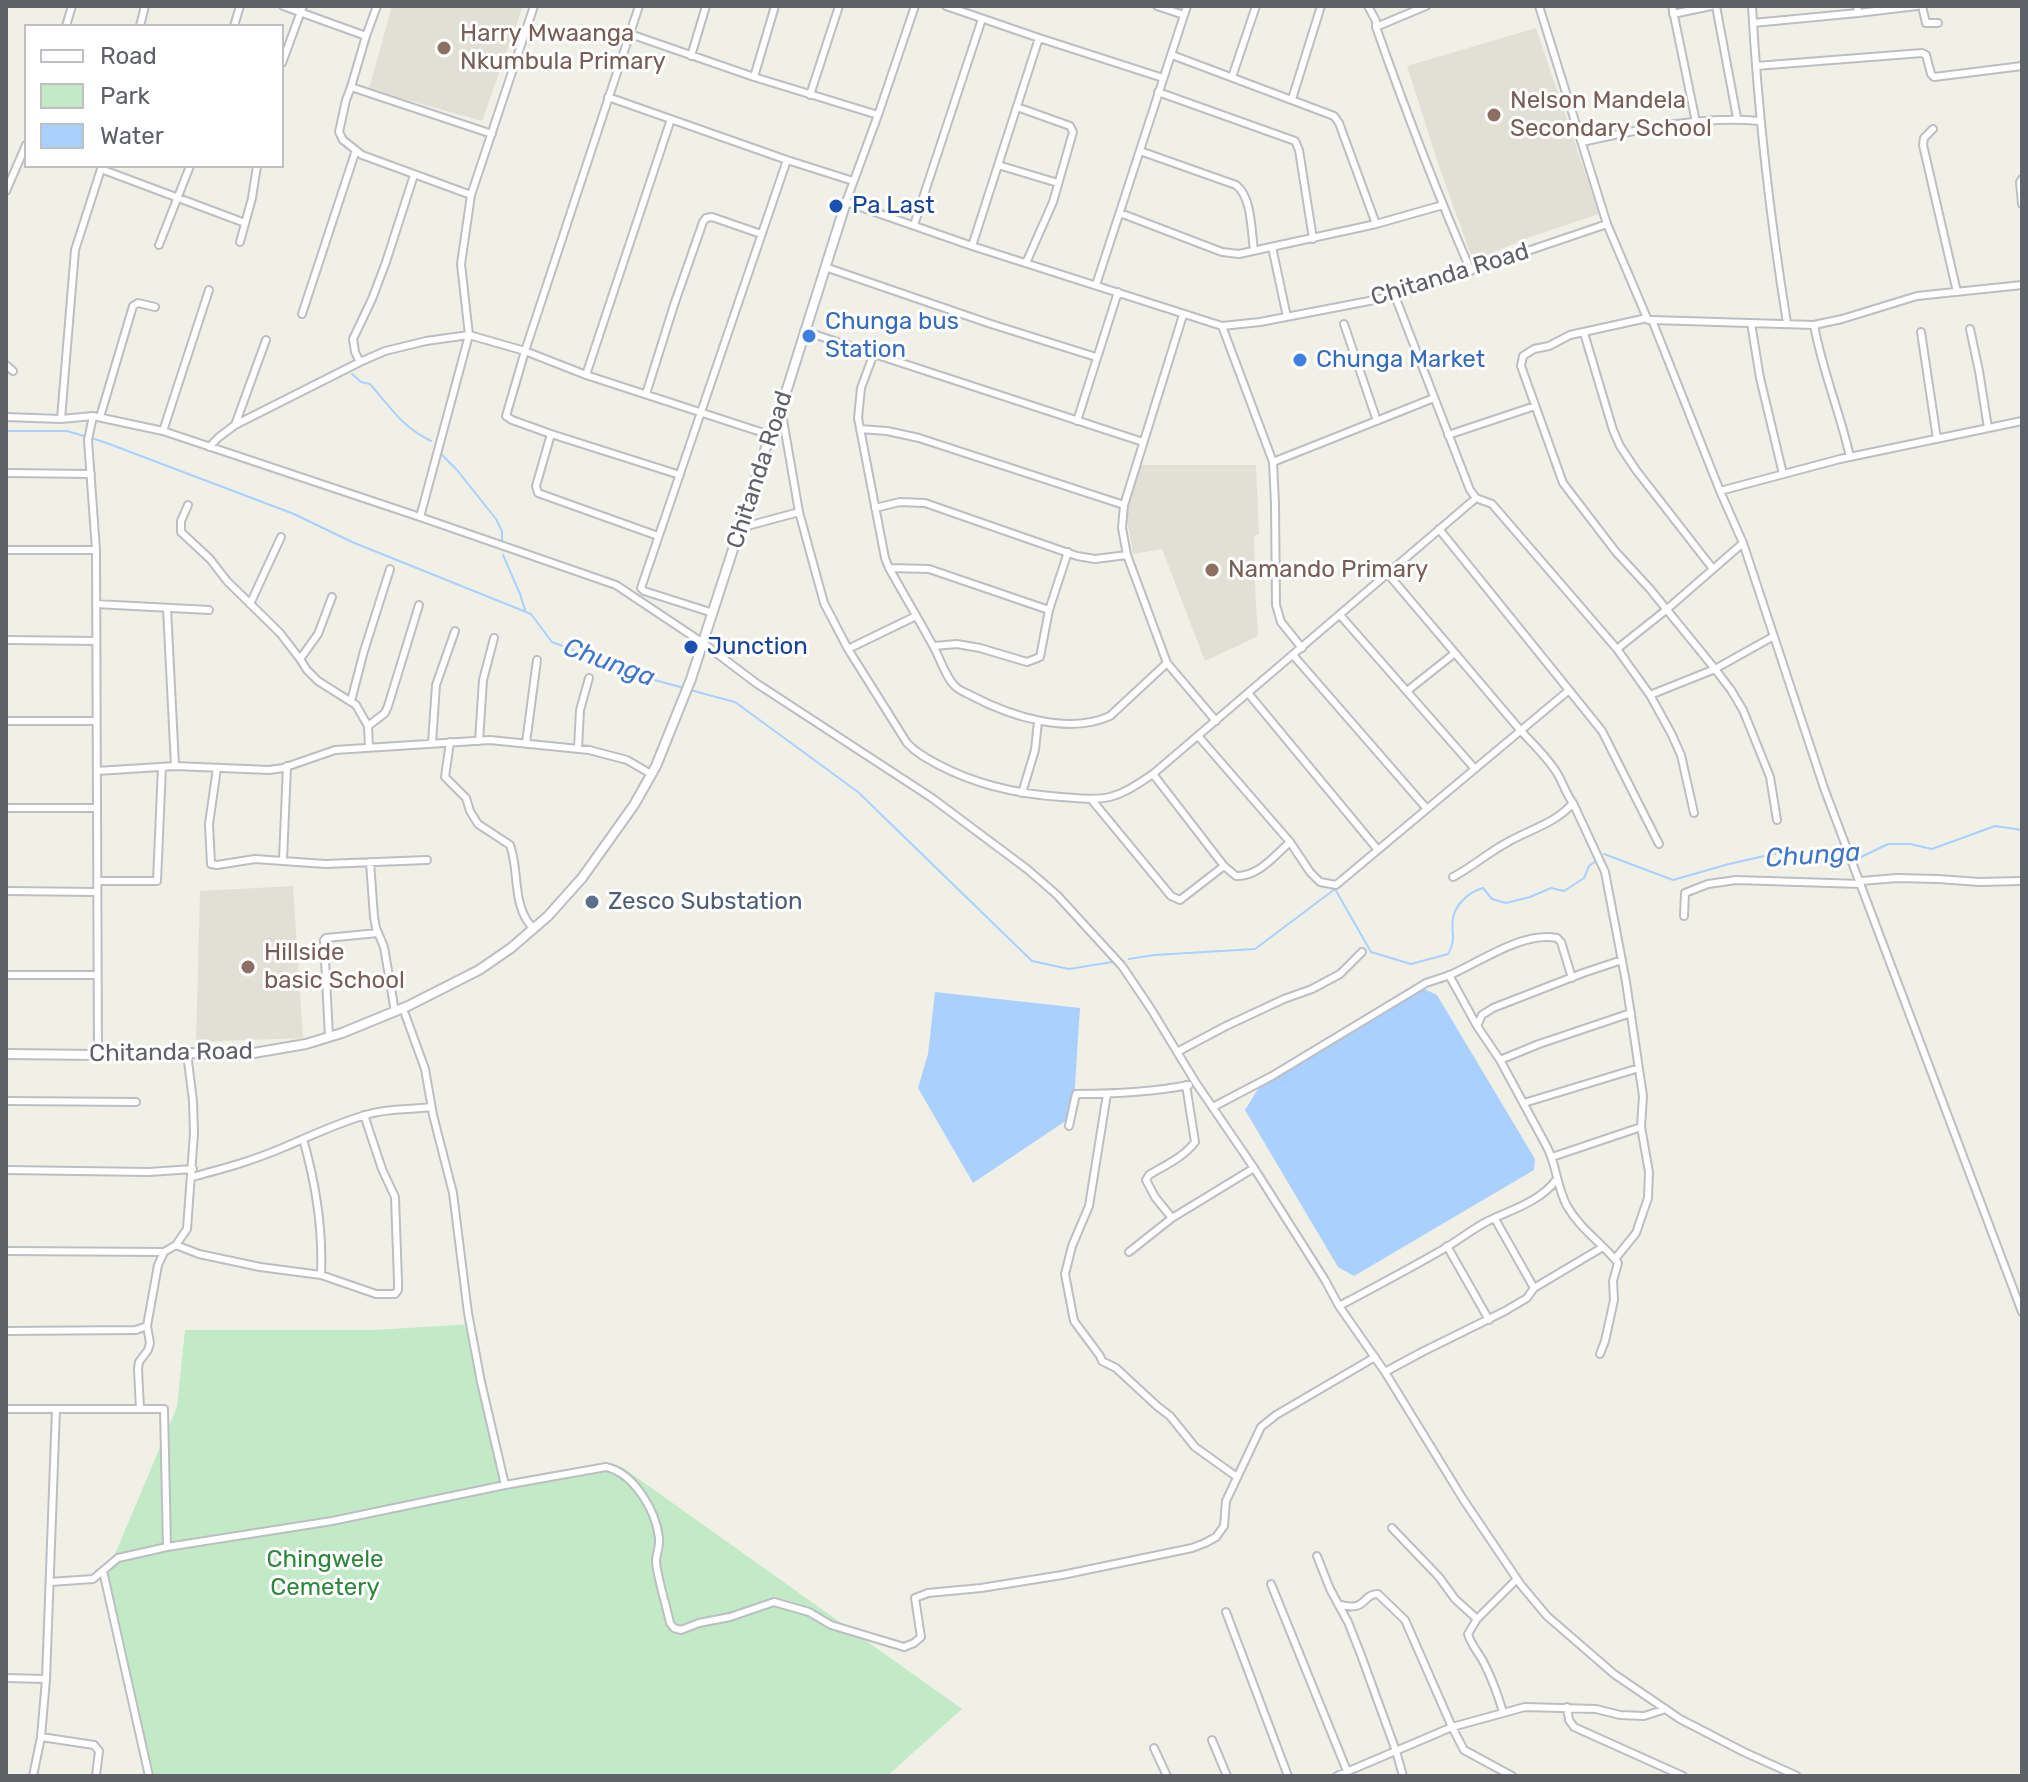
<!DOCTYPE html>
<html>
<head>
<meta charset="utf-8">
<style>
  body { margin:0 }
  #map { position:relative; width:2028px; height:1782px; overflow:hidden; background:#f1f0e7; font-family:Rubik,sans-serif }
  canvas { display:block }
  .frame { position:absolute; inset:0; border:8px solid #5e6168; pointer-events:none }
  .legend { position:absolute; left:24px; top:24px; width:260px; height:144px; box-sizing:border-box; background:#fff; border:2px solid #bfc0c3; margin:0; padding:10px 14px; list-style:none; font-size:24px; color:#5e6168 }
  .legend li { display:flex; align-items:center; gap:16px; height:40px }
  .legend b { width:40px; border:2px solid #bfc0c3 }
</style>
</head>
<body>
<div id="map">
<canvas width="2028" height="1782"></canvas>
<div class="frame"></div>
<ul class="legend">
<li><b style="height:10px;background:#fff"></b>Road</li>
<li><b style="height:22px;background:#c2eac6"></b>Park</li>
<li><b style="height:22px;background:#a9d0ff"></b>Water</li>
</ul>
</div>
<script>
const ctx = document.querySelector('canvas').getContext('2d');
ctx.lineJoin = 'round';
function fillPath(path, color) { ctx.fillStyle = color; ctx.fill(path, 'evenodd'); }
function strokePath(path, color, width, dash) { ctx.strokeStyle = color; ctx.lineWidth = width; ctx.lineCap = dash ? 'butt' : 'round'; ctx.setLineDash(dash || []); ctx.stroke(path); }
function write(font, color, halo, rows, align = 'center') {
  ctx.font = font + ' Rubik,sans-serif'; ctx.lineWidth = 6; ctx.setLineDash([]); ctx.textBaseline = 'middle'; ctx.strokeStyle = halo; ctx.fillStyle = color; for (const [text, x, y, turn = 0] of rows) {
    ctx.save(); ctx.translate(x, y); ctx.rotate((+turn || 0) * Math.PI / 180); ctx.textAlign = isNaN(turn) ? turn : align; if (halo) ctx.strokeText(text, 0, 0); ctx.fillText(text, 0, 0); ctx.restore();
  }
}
const education = new Path2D(`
  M392 6H523L482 121 369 89Z
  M1536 28 1599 214 1530 237 1473 261 1438 163 1407 66Z
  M1137 465H1256L1259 534 1254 536 1255 587 1258 636 1205 661 1162 549 1133 554 1126 513Z
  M293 886 303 1038 196 1042 200 891Z`);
const green = new Path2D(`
  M472 1324 508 1487 622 1467 962 1709 887 1776H150L107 1573 177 1407 185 1330H374Z`);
const water = new Path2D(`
  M1424 989 1437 995 1535 1159 1534 1170 1354 1276 1338 1267 1245 1110 1258 1089Z
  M935 992 1080 1008 1073 1116 973 1183 918 1088 928 1054Z`);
const stream = new Path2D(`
  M352 374 361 382 370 384C391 408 402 427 431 441
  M6 431H67L104 442 294 514 352 542 531 614 552 642 647 678 684 688
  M441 454 457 470 496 519 502 531V542
  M503 555 520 594 525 610
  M690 690 735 702 858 792 1032 961 1069 969 1112 962
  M1604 854 1673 880 1729 864 1782 852 1813 860 1861 857 1888 844H1910L1932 849 1995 826 2022 830
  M1129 959 1154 955 1255 949 1335 889 1371 952 1411 964 1448 954C1458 938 1449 929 1454 914 1458 902 1471 891 1483 888L1492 899 1506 903 1530 897 1551 888 1564 891 1584 878 1589 866 1596 861`);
const minor = new Path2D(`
  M283 6 366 36
  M377 6 366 36 351 87 492 134
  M639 6 525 351 506 416 512 420 551 434 680 475
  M915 6 878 115 846 202 972 246 1222 326 1260 322 1395 296 1607 224
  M946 6 1039 38 1163 78
  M1157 6 1184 15
  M1368 6 1376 21V27C1405 109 1436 191 1471 271
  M1539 6 1607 224 1647 318 1648 320H1652L1720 491 1743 543 1824 788 2022 1312
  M1672 6 1696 122
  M1716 6 1737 118
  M1752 6C1758 112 1770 218 1787 323
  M1922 6 1926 23H1938
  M1858 13 1917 6
  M1673 14 1711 6
  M1753 23 1858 13 1857 6
  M66 26 72 6
  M140 26 145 6
  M234 26 240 6
  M1376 27 1426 6
  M630 34 754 77 878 115
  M1172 55 1334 116 1339 123 1376 224
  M691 56 706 6
  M282 63 303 6
  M1756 66 1922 53 1926 55 1931 74 1934 77 2022 66
  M754 77 775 6
  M1232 77 1256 6
  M351 87 346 100 339 132 343 140 362 155 471 195
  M1158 92 1295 141 1299 150 1313 239
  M810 95 839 6
  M608 97 787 160 853 181
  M1292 99 1321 6
  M1017 107 1070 126 1073 132 1053 202 1026 263
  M1933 129 1924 138 1923 145 1957 292
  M1582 142C1636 130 1704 115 1759 121
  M1140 151 1236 185C1252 197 1251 230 1254 250
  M998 165 1058 183
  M101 169 245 223
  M2022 179 2020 182 2022 204
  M6 191 26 145
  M1120 213 1222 252 1239 254 1376 224 1443 205
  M914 225 982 19
  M240 242 252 198 257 166
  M159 245 190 166
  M972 246 1039 38
  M1272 247 1287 317
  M825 267 991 324 1096 357
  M1096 285 1187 6
  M302 314 356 150
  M1183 315 1124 505 1122 528 1127 555 1167 663 1216 721
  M1647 318 1570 335 1549 346 1534 349 1523 356 1521 366 1563 483 1616 552 1650 589 1715 669 1731 690 1743 710 1770 777 1777 820
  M1652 320 1814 325 1842 319 1917 296 2022 285
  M1751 323 1760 378 1783 474
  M1344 324 1377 421
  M1814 325C1822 370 1840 412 1850 457
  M1222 326 1273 462 1275 504 1276 605 1281 622 1302 648
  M1970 329 1979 371 1988 428
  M804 331 1143 442
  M1921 332 1937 439
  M1584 333 1613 430 1620 446 1636 470 1713 569
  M874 353 861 388 858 418 885 558 889 568C903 593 918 618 932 644 939 655 946 679 956 687 960 691 967 693 972 696 1010 716 1068 735 1110 716L1167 663
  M360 362 355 352 353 339 372 299 386 262 414 175
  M6 365 13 371
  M586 375 671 119
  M646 394 674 305 703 222 706 218 712 217 761 234
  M781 408 799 512 824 603 848 649 907 743C915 752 926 758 937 764 976 785 1017 794 1061 797 1077 798 1093 801 1110 797 1126 793 1139 783 1153 774L1476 498 1470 490 1395 296
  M93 416 88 440 96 550 98 1055
  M6 417 61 419 93 416 163 431 420 517 616 585 703 643 756 683 932 798 1027 869 1057 895 1122 966 1151 1009 1196 1083 1254 1168 1325 1280 1339 1306 1385 1372 1463 1499 1521 1585 1547 1616 1614 1674 1680 1719 1744 1752 1797 1776
  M100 417 133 306 138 303 155 307
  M61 419 75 250 102 166
  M1077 421 1118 292
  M235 425 266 340
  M860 429 887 431 919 438 1124 505
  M163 431 209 290
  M551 434 536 486 538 493 658 536
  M1448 435 1535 406
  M209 447 219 437 235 425 360 362 385 351 426 341 469 335 525 351 586 375 770 435
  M1273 462 1434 398
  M6 473 91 474
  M1720 491 1840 459 2022 421
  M1476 498 1492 504 1617 649 1650 695 1671 733 1681 755 1694 813
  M188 505 181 521V532L210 559 227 581 280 633 300 659 307 670 318 681 356 705 368 726 369 748
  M875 508 900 502 925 503 1077 556 1095 559 1127 555
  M420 517 469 335 461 264 471 195 534 6
  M740 528 799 512
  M1439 529 1602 731 1659 844
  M6 550H96
  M889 568 929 569 1049 610
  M1388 574 1521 731C1533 744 1547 757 1557 773 1563 783 1566 794 1573 803 1556 823 1531 829 1508 842 1489 852 1472 867 1453 877
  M96 604 209 610
  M250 604 281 537
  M713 613 644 591 641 588 787 160
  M1340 615 1475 769
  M6 640 96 641
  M934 646 957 644 980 648 1027 662 1040 657 1049 610 1068 552
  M848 649 916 616
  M1617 649 1666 610 1743 543
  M1293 655 1427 809
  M300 659 318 634 332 597
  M1407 691 1455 653
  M1248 693 1378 850
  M1650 695 1715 669 1774 636
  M351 701 364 651 390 569
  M6 721H96
  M368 726 385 713 388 706 419 605
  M1199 737 1290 842 1310 872 1320 882 1336 885 1568 691
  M479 741 483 680 494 638
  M450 742 445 777 466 798 470 811 478 824 510 845C520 872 511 907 534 929
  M432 743 436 685 455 631
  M526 743 537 660
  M578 748 580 710 589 678
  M175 766 269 770 283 768 335 750 490 740 589 750 627 760 651 774
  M217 768 209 824 211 864 217 865 255 859 325 864 427 860
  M97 771 175 766 167 608
  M1153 774 1224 866 1236 876C1258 877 1274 856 1290 842
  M1022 793 1035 750 1038 721
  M1091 799 1171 896 1180 900 1224 866
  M1573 803 1605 872 1626 982 1643 1096 1641 1127 1649 1172 1648 1198 1636 1233 1615 1259
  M6 808H96
  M283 860 287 766
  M370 862 374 917 376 928 384 947 395 1012
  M97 881H157L162 767
  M1861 881 1897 878 1938 879 1979 882 2022 881
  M6 891 97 892
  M1684 916 1685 893 1708 884 1736 880 1861 884
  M6 975H97
  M1449 975 1477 1026 1500 1060 1547 1147C1557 1166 1556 1185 1567 1206 1580 1229 1602 1243 1618 1263L1613 1281 1614 1300 1605 1341 1600 1354
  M405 1014 425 1069 433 1115 453 1193 468 1313 481 1382 505 1485
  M1477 1026 1482 1015 1493 1008 1583 973 1622 960
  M329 1037 324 940 326 938 378 933
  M1177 1052 1226 1026 1284 999 1312 989 1340 974 1362 952
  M1500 1060 1539 1044 1631 1013
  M1107 1094 1089 1206 1072 1246 1065 1274 1074 1321 1100 1356 1102 1361 1116 1368 1157 1406 1170 1416 1195 1447 1237 1477
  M6 1101 136 1102
  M1524 1103 1639 1068
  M1213 1107 1272 1076 1426 983C1434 980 1442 978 1450 975 1480 962 1523 931 1557 938L1561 942 1572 978
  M1069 1126 1076 1094C1113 1094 1152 1092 1189 1085
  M303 1139C316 1184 323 1228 321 1275
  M1552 1157 1641 1127
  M6 1170 149 1172 193 1169
  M192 1177C222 1169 252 1161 282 1148 311 1136 339 1122 369 1114 389 1108 411 1110 431 1107
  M1172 1218 1155 1197 1146 1180 1149 1175C1164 1166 1184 1157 1195 1142L1186 1085
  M1495 1219 1534 1288
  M176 1245 199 1254 260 1267 321 1275 376 1294H395L398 1290V1281L395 1197 382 1169 364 1115
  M1447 1246 1489 1320
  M6 1251 164 1252
  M1129 1252 1172 1218 1254 1168
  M1339 1306C1375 1287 1411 1268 1447 1247 1460 1239 1474 1228 1488 1221 1511 1210 1541 1201 1556 1180
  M6 1331 136 1330 147 1326
  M1385 1372 1422 1352 1505 1311 1527 1298 1534 1288 1603 1247
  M6 1409H164L167 1547
  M140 1409 138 1369 139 1362 148 1350 150 1343 147 1326 158 1265 164 1252 176 1245 187 1229 194 1133 193 1101 187 1053
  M1392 1528 1439 1577 1455 1599 1477 1619
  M1317 1556 1330 1589 1348 1622 1361 1655 1396 1751 1403 1776
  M103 1571 149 1776
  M50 1582 93 1579 118 1558 167 1547 332 1521 505 1485 606 1467C634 1473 656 1511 659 1538 660 1547 656 1554 656 1562 658 1581 666 1604 670 1623L674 1628 681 1630 699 1623 730 1617 774 1602 809 1612 831 1625 904 1647 914 1643 921 1637 915 1598 928 1593 981 1588 1062 1575 1192 1548 1205 1543 1216 1537 1224 1526 1226 1501 1261 1427 1276 1415 1375 1357
  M1271 1584 1347 1771
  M1338 1604C1368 1613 1361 1594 1378 1594L1405 1620 1452 1727 1464 1750 1512 1776
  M1226 1612 1288 1776
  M6 1678 46 1679
  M1567 1707 1569 1720 1574 1727 1683 1776
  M1503 1712C1498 1695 1492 1679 1484 1663 1479 1653 1471 1645 1468 1634L1477 1619 1517 1579
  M41 1737 94 1745 99 1751 96 1776
  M1212 1740 1227 1776
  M1154 1748 1167 1776
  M33 1776 41 1737 46 1679 56 1409
  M1337 1776 1452 1727 1525 1707 1596 1709 1620 1715 1644 1716 1666 1709`);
const tertiary = new Path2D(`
  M6 1054 98 1055 187 1053 242 1055 306 1044 342 1033 408 1006 479 970 511 948 548 916 582 878 634 805 656 766 691 679 770 435 781 408 846 202`);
const markers = [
  [444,48,8,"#8d6e63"],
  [1494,115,8,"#8d6e63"],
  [836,206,8,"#1a4fb4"],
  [809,336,8,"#3f7fe0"],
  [1300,360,8,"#3f7fe0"],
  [1212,570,8,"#8d6e63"],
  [691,647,8,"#1a4fb4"],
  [592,902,8,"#5c6f8a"],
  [248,967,8,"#8d6e63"]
];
const educationNames = [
  ["Harry Mwaanga",460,34],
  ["Nkumbula Primary",460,62],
  ["Nelson Mandela",1510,101],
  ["Secondary School",1510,129],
  ["Namando Primary",1228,570],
  ["Hillside",264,953],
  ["basic School",264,981]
];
const transitNames = [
  ["Pa Last",852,206],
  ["Junction",707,647]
];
const streetNames = [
  ["Chitanda Road",1450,275,-17],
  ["Chitanda Road",760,470,-72],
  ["Chitanda Road",171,1053,-1]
];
const shopNames = [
  ["Chunga bus",825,322],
  ["Station",825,350],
  ["Chunga Market",1316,360]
];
const serviceNames = [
  ["Zesco Substation",608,902]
];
const parkNames = [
  ["Chingwele",325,1560],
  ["Cemetery",325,1588]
];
const waterNames = [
  ["Chunga",609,663,20],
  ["Chunga",1813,856,-4]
];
fillPath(education, '#e2e0d5');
fillPath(green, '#c2eac6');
fillPath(water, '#a9d0ff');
strokePath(stream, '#a9d0ff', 2);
strokePath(minor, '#bbbec3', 10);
strokePath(tertiary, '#bbbec3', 12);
strokePath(minor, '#fff', 6);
strokePath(tertiary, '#fff', 8);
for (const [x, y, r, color] of markers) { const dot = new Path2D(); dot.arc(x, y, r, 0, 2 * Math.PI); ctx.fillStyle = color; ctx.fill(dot); strokePath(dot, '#fff', 3); }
write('24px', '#785e54', '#fff', educationNames, 'left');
write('24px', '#164399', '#fff', transitNames, 'left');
write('24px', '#5e6168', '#fff', streetNames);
write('24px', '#366cbe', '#fff', shopNames, 'left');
write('24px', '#4e5e75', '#fff', serviceNames, 'left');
write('24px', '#2e873c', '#fff', parkNames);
write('italic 26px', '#4075ce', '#fff', waterNames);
</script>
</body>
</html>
